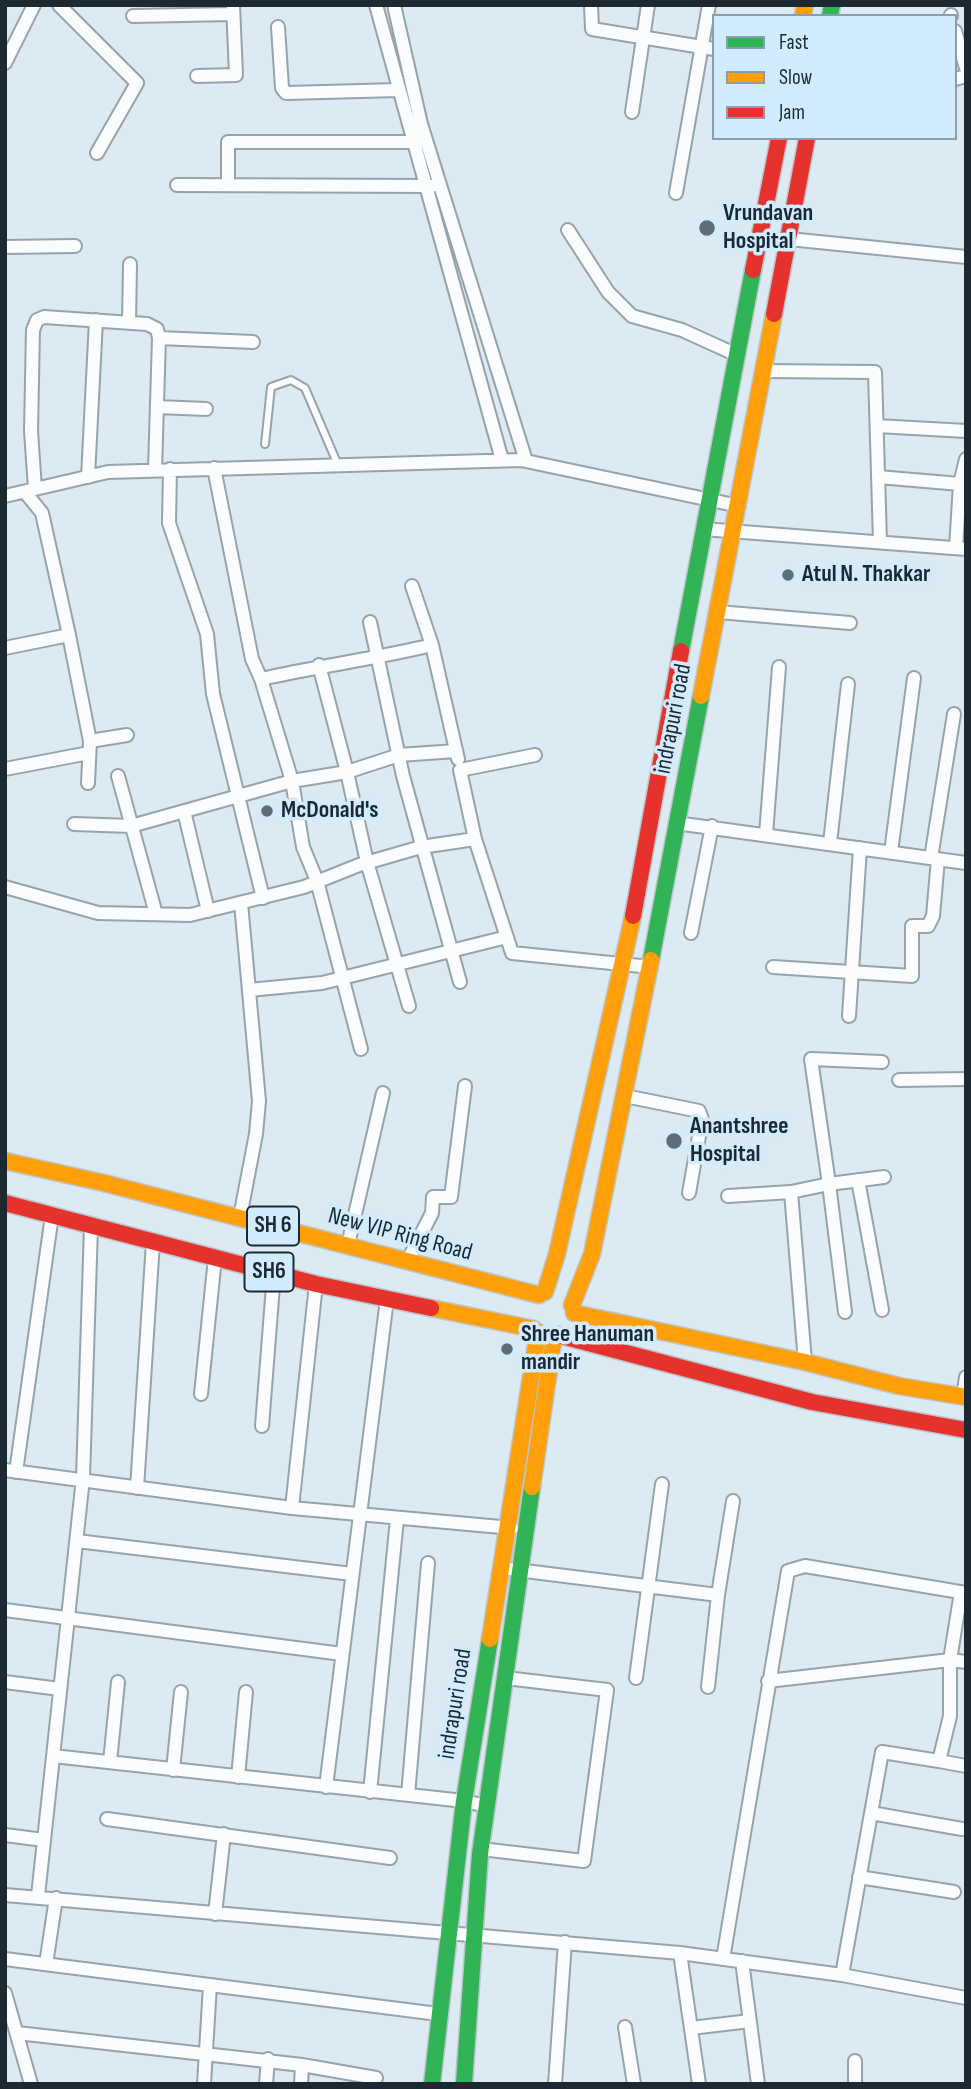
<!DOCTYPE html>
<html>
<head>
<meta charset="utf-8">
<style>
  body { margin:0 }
  #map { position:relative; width:971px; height:2089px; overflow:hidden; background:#dceaf4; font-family:"Sofia Sans Condensed",sans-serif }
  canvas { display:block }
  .frame { position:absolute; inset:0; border:7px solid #1c2932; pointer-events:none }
  .legend { position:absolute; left:712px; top:14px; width:245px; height:126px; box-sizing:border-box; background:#d1ecff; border:2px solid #899ead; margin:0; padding:9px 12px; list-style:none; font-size:21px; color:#1c2932 }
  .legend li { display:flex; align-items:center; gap:14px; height:35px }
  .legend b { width:35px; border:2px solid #899ead }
</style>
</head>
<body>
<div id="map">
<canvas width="971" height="2089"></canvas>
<div class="frame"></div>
<ul class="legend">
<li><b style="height:9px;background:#30b455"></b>Fast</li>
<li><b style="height:9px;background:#ff9f0a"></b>Slow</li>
<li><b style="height:9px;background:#e5322d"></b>Jam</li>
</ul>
</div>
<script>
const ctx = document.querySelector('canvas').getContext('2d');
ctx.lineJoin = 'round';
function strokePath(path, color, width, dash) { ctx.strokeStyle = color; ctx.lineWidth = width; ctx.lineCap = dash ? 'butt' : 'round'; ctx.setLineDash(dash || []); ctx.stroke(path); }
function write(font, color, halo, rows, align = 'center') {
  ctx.font = font + ' "Sofia Sans Condensed",sans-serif'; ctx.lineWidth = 7; ctx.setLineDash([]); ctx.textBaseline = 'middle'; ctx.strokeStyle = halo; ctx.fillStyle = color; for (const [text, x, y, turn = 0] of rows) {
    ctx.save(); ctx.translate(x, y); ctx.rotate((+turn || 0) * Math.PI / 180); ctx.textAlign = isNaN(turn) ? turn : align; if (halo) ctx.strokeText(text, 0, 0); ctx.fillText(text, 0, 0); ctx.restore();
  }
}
const lane = new Path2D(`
  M265 444 271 387 291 380 305 388 338 465`);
const street = new Path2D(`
  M59 5 137 83 97 153
  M376 5 502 460
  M394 5 421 124 526 461
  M591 5 592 29 714 49
  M951 15V16
  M133 16 233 14
  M278 27 282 88 286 93 398 90
  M955 31 966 68
  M5 63 34 5
  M197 76 236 75 233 5
  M955 79 966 76
  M632 112 648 5
  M177 185 432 186
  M228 185V142H420
  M676 193 709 5
  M568 230 608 292 632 316 682 330 737 355
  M789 239 966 257
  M5 247 75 246
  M129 322 130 264
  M764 371 875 372 880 542
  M157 407 206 409
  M877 426 966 431
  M214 468 252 659 261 679
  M170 469 169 523 207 634 213 694 263 898
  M155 470 159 338 253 342
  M88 477 96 320
  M878 477 960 484 956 548
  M960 484 966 459
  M35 489 31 431 33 330 37 320 44 317 147 324 157 329 159 338
  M25 492 42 513 69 635 90 741 88 783
  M5 496 108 472 521 460 739 506
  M703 529 966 549
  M412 586 432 645 458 759
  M718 612 850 623
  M370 622 403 776 460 982
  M5 648 69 635
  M319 665 347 772 292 781 261 679C318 666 375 659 432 645
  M90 741 127 735
  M5 769 89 753
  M118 776 156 914
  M184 811 208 911
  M676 823 966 863
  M74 824 131 826 292 781 303 847 317 881 361 1049
  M766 834 779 667
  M475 839 512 953 651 967
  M830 843 848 684
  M891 852 914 678
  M931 858 954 714
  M5 887 98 913 190 915 304 887 359 865 421 847 475 839 460 770 535 755
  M691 933 712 826
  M773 967 912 976V926H928L933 916 938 859
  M249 990 322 983 507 937
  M409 1006 367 862 347 772 399 755 456 751
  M849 1016 860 848
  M899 1080 966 1079
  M625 1096 699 1111 702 1119 689 1193
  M858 1180 882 1310
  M728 1196 791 1192
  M240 1217 256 1134 259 1101 241 903
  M348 1245 383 1093
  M408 1260 432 1213 433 1197H451L465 1086
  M845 1312 829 1184 884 1177
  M805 1362 791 1192 829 1184 811 1059 882 1062
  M201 1394 215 1258
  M963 1397 966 1377
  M262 1426 274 1273
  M5 1470 292 1508 512 1528
  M16 1472 52 1215
  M137 1488 153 1242
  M292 1508 316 1284
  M77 1541 352 1574
  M501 1568 718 1595 708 1687
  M718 1595 733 1501
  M5 1610 342 1654
  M636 1678 662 1484
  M768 1681 950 1660 966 1662
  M5 1682 60 1689
  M53 1756 464 1801 487 1806
  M939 1761 966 1766
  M110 1762 118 1682
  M173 1770 181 1692
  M238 1777 246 1692
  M326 1787 387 1299
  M370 1792 397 1519
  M408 1795 428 1563
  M871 1813 962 1829
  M107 1819 390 1858
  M5 1835 44 1840
  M481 1849 584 1861 607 1690 506 1678
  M859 1877 954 1892
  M5 1895 680 1953 842 1975 966 1998
  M38 1896 83 1478 91 1226
  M215 1914 224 1834
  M680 1953 699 2084
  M5 1959 438 2014
  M723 1959 788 1571 805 1566 966 1593
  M742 1961 758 2084
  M46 1964 56 1898
  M842 1975 882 1752 939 1761 950 1716V1660L961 1592
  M5 1993 31 2084
  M625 2027 634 2084
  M691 2028 750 2021
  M17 2033 302 2065 301 2084
  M302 2065 376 2078
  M204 2084 210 1985
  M266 2084 268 2059
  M555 2084 565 1942
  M855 2084V2061`);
const fast = new Path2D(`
  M830 16 832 5
  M681 651 753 270
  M651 960 701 696
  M432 2084 464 1801 490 1639
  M464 2084 480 1854 532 1487`);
const slow = new Path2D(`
  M803 16 805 5
  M701 696 774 314
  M5 1161 104 1183 539 1295
  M545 1292 557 1254 633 916
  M572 1305 592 1254 651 960
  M431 1308 534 1329
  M574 1313 805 1362 899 1386 966 1397
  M532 1487 554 1336
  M490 1639 538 1332`);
const jam = new Path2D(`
  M753 270 779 138
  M774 314 807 138
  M633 916 681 651
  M5 1203 316 1284 431 1308
  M558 1335 812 1402 966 1430`);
const markers = [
  [707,228,9,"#5f6d76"],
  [788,575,7,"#5f6d76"],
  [267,811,7,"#5f6d76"],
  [674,1141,9,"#5f6d76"],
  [507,1349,7,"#5f6d76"]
];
const shields = [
  [273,1226,52],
  [269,1272,49]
];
const shieldNames = [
  ["SH 6",273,1226],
  ["SH6",269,1272]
];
const poiNames = [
  ["Vrundavan",723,214],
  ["Hospital",723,242],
  ["Atul N. Thakkar",802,575],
  ["McDonald's",281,811],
  ["Anantshree",690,1127],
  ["Hospital",690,1155],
  ["Shree Hanuman",521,1335],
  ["mandir",521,1363]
];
const streetNames = [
  ["indrapuri road",674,719,-79],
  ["New VIP Ring Road",400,1235,15],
  ["indrapuri road",456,1704,-81]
];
strokePath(lane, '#97a3ab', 10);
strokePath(street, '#97a3ab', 16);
strokePath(fast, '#bcc5ca', 19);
strokePath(slow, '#bcc5ca', 19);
strokePath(jam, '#bcc5ca', 19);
strokePath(lane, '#fafcfd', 6);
strokePath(street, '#fafcfd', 12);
strokePath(fast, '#30b455', 16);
strokePath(slow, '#ff9f0a', 16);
strokePath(jam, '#e5322d', 16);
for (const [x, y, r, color] of markers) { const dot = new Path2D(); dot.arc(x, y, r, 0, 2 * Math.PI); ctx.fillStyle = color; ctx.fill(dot); strokePath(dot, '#d1ecff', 2.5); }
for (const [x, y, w] of shields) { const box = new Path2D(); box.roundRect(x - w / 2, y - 19.5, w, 39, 5); ctx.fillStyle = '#d1ecff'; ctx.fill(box); strokePath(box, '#1c2932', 2); }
write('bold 23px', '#1c2932', null, shieldNames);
write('bold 24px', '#1c2932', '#d1ecff', poiNames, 'left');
write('24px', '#1c2932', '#d1ecff', streetNames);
</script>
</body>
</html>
